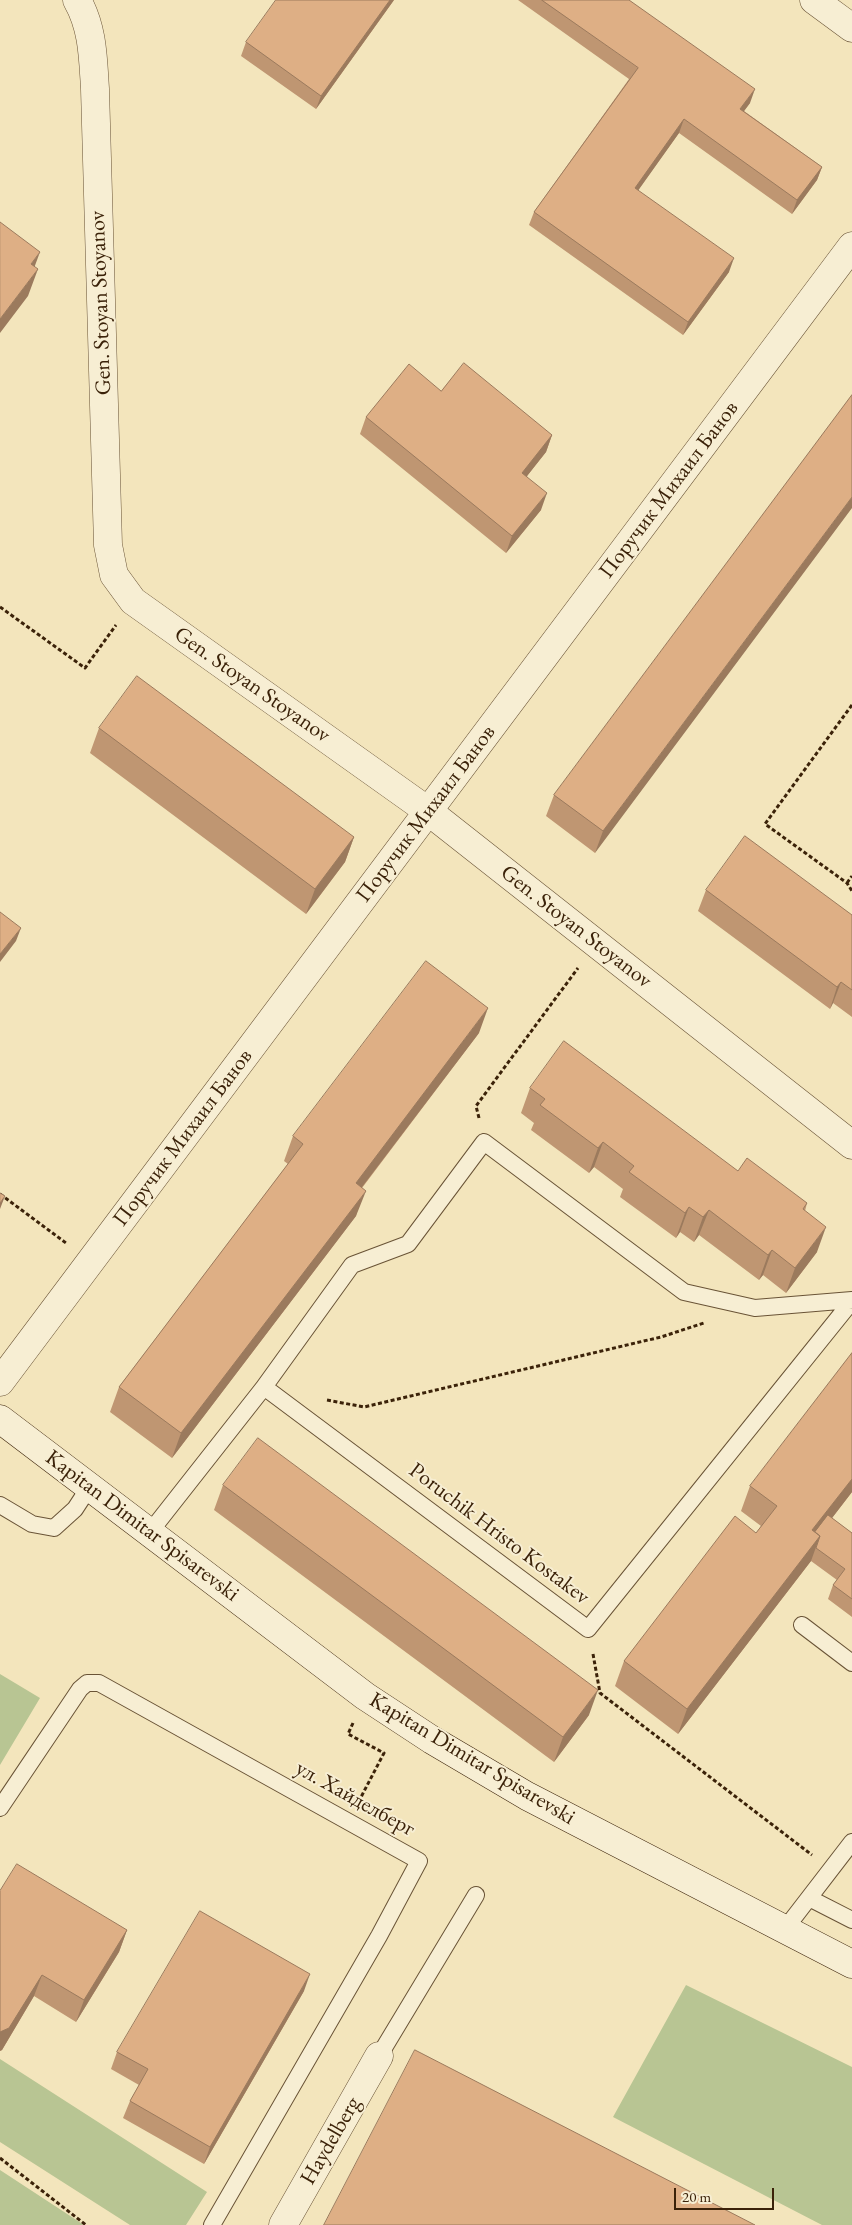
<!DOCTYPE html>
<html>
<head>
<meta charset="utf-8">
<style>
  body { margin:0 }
  #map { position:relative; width:852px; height:2225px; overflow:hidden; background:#f3e5bc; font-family:"EB Garamond",serif }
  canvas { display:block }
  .scale { position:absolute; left:674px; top:2188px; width:100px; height:22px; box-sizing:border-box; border:2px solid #3b2209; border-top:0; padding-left:6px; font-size:15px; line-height:18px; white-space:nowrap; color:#3b2209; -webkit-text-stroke:4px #f7eed3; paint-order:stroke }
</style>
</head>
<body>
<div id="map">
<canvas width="852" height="2225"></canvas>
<div class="scale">20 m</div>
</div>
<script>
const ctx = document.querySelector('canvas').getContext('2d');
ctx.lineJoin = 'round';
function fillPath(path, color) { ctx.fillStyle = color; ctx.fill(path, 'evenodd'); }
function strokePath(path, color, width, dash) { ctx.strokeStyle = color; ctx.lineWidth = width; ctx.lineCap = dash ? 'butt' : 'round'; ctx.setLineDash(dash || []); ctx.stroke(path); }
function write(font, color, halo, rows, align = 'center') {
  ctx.font = font + ' "EB Garamond",serif'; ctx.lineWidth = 4; ctx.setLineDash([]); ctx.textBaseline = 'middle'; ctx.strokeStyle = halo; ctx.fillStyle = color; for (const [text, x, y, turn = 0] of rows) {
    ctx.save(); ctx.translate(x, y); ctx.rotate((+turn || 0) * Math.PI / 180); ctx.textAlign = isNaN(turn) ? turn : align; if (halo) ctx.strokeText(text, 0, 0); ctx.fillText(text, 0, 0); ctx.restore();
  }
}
const green = new Path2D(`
  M0 1674 40 1698 0 1765Z
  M686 1985 852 2067V2225H822L613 2117Z
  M0 2059 207 2192 186 2225H130L0 2142Z
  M0 2170 84 2225H0Z`);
const path = new Path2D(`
  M0 607 85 668 116 625
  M852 705 765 824 847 883 852 891
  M847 883 852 876
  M479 1118 476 1106 578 968
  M0 1194 66 1243
  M327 1400 364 1407 661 1337 704 1323
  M593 1654 600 1693 812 1855
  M353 1723 348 1734 384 1753 360 1799
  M0 2158 86 2225`);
const lane = new Path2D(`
  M264 1387 352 1265 408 1244 484 1142 684 1292 755 1308 852 1300
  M0 1505 32 1524 54 1528 75 1509 90 1486
  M150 1532 264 1387 588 1629 852 1301
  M802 1625 852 1663
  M0 1808 80 1689 87 1683H99L419 1861 379 1936 212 2225
  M809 1898 852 1920
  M785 1929 852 1842
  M379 2056 476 1895`);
const street = new Path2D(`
  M77 0C93 28 93 58 95 89L108 545 114 575 133 601 428 811 852 1145
  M814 0 852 28
  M0 1382 852 246
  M283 2225 379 2056`);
const secondary = new Path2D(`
  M0 1419 365 1696 432 1740 527 1796 852 1964`);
const wall = new Path2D(`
  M394 0 316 109 241 56 246 42Z
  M518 0H629L750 103 744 111 822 167 817 180 792 214 679 133 638 190 729 272 683 335 529 225 534 212 629 79Z
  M441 391 552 435 546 452 527 476 541 510 506 553 360 434 366 417Z
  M852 395 595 853 546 816 554 795Z
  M99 728 354 837 345 862 306 914 90 753Z
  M706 890 852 915V1017L833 1003 830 1009 698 911Z
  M479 1033 362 1188 356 1216 172 1458 110 1412 119 1387 288 1164 284 1161 293 1136Z
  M530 1088 738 1171 807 1203 805 1211 817 1252 786 1293 763 1275 759 1280 699 1235 694 1242 680 1232 676 1238 620 1197 623 1189 594 1167 589 1173 531 1130 534 1123 521 1113Z
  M852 1353V1492L832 1518 852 1533V1617L828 1599 833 1585 837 1580 811 1561 678 1734 615 1686 624 1661 756 1533 761 1526 741 1511 750 1486Z
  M223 1485 589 1715 554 1762 214 1510Z
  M0 1891 127 1930 119 1952 76 2022 34 1996 2 2050 0 2051Z
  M304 1991 204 2164 123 2118 130 2101 139 2085 111 2069 117 2052Z`);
const shadedWall = new Path2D(`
  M390 0H394L316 109 321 96Z
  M755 89 750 103 735 123 740 109Z
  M684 119 679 133 630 202 635 188Z
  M822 167 817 180 792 214 797 200Z
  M40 252 30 279 31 264Z
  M734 258 729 272 683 335 688 322Z
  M38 269 28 296 0 333V319Z
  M552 435 546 452 516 490 522 473Z
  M547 493 541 510 506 553 512 536Z
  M852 497V508L595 853 603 831Z
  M354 837 345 862 306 914 315 889Z
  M21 928 16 941 0 962V954Z
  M841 982 833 1003 830 1009 837 987Z
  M488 1008 479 1033 346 1208 356 1183Z
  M603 1142 594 1167 589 1173 598 1148Z
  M366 1191 356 1216 172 1458 181 1433Z
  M5 1196 0 1209V1203Z
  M689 1207 680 1232 676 1238 685 1213Z
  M709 1210 699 1235 694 1242 703 1217Z
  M826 1227 817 1252 786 1293 795 1268Z
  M772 1250 763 1275 759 1280 768 1255Z
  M852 1479V1492L812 1544V1530Z
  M820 1536 811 1561 678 1734 687 1709Z
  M598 1690 589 1715 554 1762 563 1737Z
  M127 1930 119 1952 76 2022 84 2000Z
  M310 1974 304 1991 204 2164 210 2147Z
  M42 1975 34 1996 2 2050 0 2051V2032Z`);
const building = new Path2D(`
  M276 0H390L321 96 246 42Z
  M542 0H629L755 89 740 109 822 167 797 200 684 119 635 188 734 258 688 322 534 212 638 68Z
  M0 222 40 252 31 264 38 269 0 319Z
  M464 363 552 435 522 473 547 493 512 536 366 417 409 364 441 391Z
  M852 395V497L603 831 554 795Z
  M137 676 354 837 315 889 99 728Z
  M745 836 852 915V990L841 982 837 987 706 890Z
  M0 912 21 928 0 954Z
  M426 961 488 1008 356 1183 366 1191 181 1433 119 1387 303 1144 293 1136Z
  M564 1041 738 1171 747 1158 807 1203 803 1209 826 1227 795 1268 772 1250 768 1255 709 1210 703 1217 689 1207 685 1213 629 1172 634 1166 603 1142 598 1148 540 1105 545 1099 530 1088Z
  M0 1193 5 1196 0 1203Z
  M852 1353V1479L812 1530 820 1536 687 1709 624 1661 735 1516 756 1533 777 1506 750 1486Z
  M258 1438 598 1690 563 1737 223 1485Z
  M828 1515 852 1533V1599L833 1585 845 1569 816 1548 820 1536 815 1532Z
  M17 1864 127 1930 84 2000 42 1975 9 2028 0 2032V1891Z
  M200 1911 310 1974 210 2147 130 2101 148 2069 117 2052Z
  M415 2050 755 2225H324Z`);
const streetNames = [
  ["Gen. Stoyan Stoyanov",101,303,-92],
  ["Поручик Михаил Банов",669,490,-53],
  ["Gen. Stoyan Stoyanov",252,685,35],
  ["Поручик Михаил Банов",426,814,-53],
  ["Gen. Stoyan Stoyanov",576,927,38],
  ["Поручик Михаил Банов",183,1138,-53],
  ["Kapitan Dimitar Spisarevski",142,1526,37],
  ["Рoruchik Hristo Kostakev",499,1534,37],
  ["Kapitan Dimitar Spisarevski",472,1759,31],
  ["ул. Хайделберг",355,1799,29],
  ["Haydelberg",331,2141,-60]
];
fillPath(green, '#b8c593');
strokePath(lane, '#695336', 18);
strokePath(street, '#695336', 29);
strokePath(secondary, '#3b2209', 29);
strokePath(path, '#3b2209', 3, [4, 2.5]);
strokePath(lane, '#f7eed3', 16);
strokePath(street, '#f7eed3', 28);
strokePath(secondary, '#f7eed3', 28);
fillPath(wall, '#bf9672');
fillPath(shadedWall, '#9b7a5d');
fillPath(building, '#deaf85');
strokePath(building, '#9b7a5d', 1);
write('22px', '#3b2209', '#f7eed3', streetNames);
</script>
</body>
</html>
